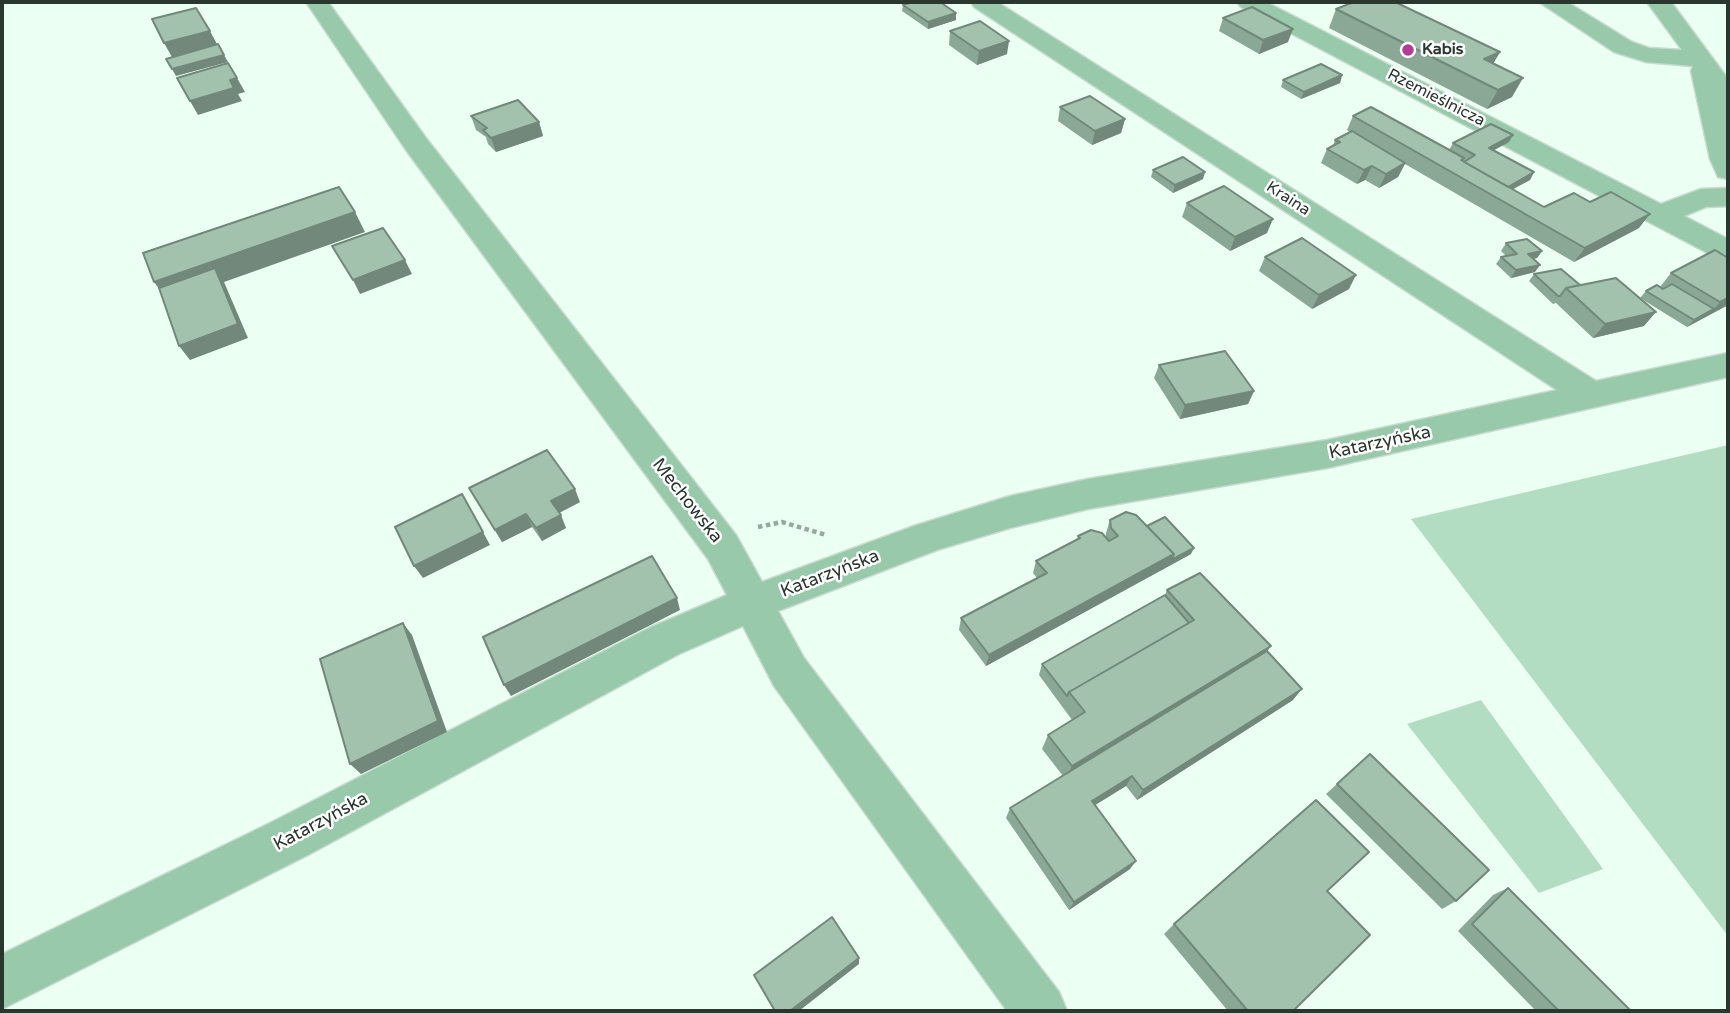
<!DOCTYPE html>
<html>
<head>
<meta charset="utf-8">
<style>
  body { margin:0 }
  #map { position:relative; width:1730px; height:1013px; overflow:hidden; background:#ebfff2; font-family:"Varela Round",sans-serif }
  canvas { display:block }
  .frame { position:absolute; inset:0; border:4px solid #2a372f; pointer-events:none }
</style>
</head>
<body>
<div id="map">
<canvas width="1730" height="1013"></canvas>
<div class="frame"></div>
</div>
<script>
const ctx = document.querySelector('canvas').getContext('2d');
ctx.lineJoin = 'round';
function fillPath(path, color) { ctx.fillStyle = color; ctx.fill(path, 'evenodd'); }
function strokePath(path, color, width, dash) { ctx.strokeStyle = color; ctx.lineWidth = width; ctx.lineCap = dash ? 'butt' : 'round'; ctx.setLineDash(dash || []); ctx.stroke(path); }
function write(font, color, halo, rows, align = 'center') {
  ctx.font = font + ' "Varela Round",sans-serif'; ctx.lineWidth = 5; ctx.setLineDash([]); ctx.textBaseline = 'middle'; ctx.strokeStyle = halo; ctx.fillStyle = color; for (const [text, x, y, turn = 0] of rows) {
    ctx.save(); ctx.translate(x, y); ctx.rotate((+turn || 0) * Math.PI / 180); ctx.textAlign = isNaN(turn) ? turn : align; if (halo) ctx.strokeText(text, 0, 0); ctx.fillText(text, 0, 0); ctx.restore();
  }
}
const green = new Path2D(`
  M1728 445V936L1411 519Z
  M1481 700 1603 869 1539 893 1407 724Z`);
const path = new Path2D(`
  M758 527 782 522 826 535`);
const minor = new Path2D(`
  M306 2H328L426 138 736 535 762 582 914 526 1010 496 1088 479 1327 440 1557 390 974 7 971 2H997L1596 381 1728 353V377L1327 468 1088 509 1010 528 937 550 778 611 804 658 1059 992 1067 1011H1007L774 686 743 626 679 654 306 856 2 1009V954L272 822 649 628 727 595 708 559 406 150Z
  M1237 2H1266L1661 204 1701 189 1728 188V206L1706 207 1684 216 1728 239V261L1717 258 1241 7Z
  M1539 2H1567L1632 42 1649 48 1682 50 1647 2H1671L1728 79V179L1718 177 1710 159 1691 71 1693 66 1646 62 1614 52Z`);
const wall = new Path2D(`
  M903 5 956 13V20L928 29 902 11Z
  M1336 9 1500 52 1493 63 1512 97 1487 109 1329 28Z
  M1223 18 1288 42 1259 54 1219 31Z
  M950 31 1007 54 977 65 949 45Z
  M1342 75 1340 83 1301 99 1281 87 1283 80Z
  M1060 107 1125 119 1121 133 1092 145 1058 121Z
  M471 116 539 122 543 136 496 152 488 144 486 137 476 130Z
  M1353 116 1449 150 1453 143 1509 142 1494 150 1534 172 1530 180 1512 189 1544 207 1590 202 1639 228 1574 262 1405 164 1398 177 1379 188 1365 180 1357 184 1321 163 1327 149 1333 146 1335 140 1350 132 1347 130Z
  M1153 170 1203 179 1173 193 1151 177Z
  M1187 203 1267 233 1230 251 1182 217Z
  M1506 243 1542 251 1537 258 1533 259 1535 272 1511 278 1496 264 1501 257 1506 256 1501 251Z
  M1265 257 1349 289 1312 309 1259 271Z
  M1671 273 1728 305 1687 327 1640 298 1646 291 1660 287Z
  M1534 274 1580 285 1644 326 1593 338 1556 303 1553 304 1529 281Z
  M1159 365 1254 391 1248 404 1180 419 1154 378Z
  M469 488 580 502 559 513 566 528 542 541 532 527 502 542Z
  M1110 520 1147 526 1191 554 986 666 959 630 961 618 1037 578 1033 573 1036 561 1077 540 1078 536 1106 538V533Z
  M1167 590 1267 651 1293 700 1137 800 1126 786 1095 805 1130 869 1069 910 1006 818 1010 808 1063 776 1042 749 1048 735 1072 720 1039 675 1042 664 1165 595Z
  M1370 754 1456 901 1442 909 1326 794Z
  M1508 888 1629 1011H1536L1458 931 1493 895Z
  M1327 891 1293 1011H1228L1164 934 1174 924Z`);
const shadedWall = new Path2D(`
  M956 13V20L928 29V22Z
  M1293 29 1288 42 1259 54 1263 40Z
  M210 31 217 44 172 57 164 43Z
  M1009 41 1007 54 977 65 979 51Z
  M1500 52 1489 71 1484 59Z
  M224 55 228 62 176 76 172 69Z
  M1342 75 1340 83 1301 99 1304 92Z
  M237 78 245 92 238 94 242 101 198 115 190 101 230 80Z
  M1523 78 1512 97 1487 109 1498 90Z
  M1125 119 1121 133 1092 145 1095 131Z
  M539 122 543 136 496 152 491 138Z
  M1513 135 1509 142 1485 155 1489 148Z
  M1405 163 1398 177 1379 188 1386 174Z
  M1372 166 1365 180 1357 184 1364 170Z
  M1205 172 1203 179 1173 193 1175 185Z
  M1534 172 1530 180 1495 199 1500 192Z
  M355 212 365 232 224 282 248 338 190 360 179 346 169 302 154 282Z
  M1650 214 1639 228 1574 262 1585 248Z
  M1273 219 1267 233 1230 251 1235 237Z
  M1542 251 1537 258 1523 261 1528 254Z
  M405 260 412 274 360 294 353 280Z
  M1540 265 1535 272 1511 278 1516 270Z
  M1356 275 1349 289 1312 309 1319 295Z
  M1728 298V305L1687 327 1694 320 1714 309 1720 302Z
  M1656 312 1644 326 1593 338 1605 324Z
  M1254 391 1248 404 1180 419 1185 405Z
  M575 489 580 502 557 514 551 501Z
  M526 514 532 527 502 542 495 530Z
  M561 515 566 528 542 541 536 528Z
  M483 532 490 545 423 578 414 566Z
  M1194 548 1191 554 986 666 989 655 1174 554Z
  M677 598 680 610 511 696 504 685Z
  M403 623 412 635 447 732 361 774 350 764Z
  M1271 646 1259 663 1066 780 1072 766Z
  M1302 689 1293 700 1137 800 1143 790Z
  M1132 776 1126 786 1087 810 1092 801Z
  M1136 861 1130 869 1069 910 1074 902Z
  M859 958V964L799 1011H790Z`);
const building = new Path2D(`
  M912 2H940L956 13 928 22 903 5Z
  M1354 2H1395L1500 52 1484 59 1523 78 1498 90 1336 9Z
  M1252 7 1293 29 1263 40 1223 18Z
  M196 8 210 31 164 43 152 19Z
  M980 21 1009 41 979 51 950 31Z
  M218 44 224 55 172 69 166 59Z
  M228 63 237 78 230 80 234 88 190 101 177 78Z
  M1321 64 1342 75 1304 92 1283 80Z
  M1090 96 1125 119 1095 131 1060 107Z
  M518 100 539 122 491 138 483 130 487 128 471 116Z
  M1371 107 1464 158 1461 160 1544 207 1574 193 1590 202 1611 192 1650 214 1585 248 1353 116Z
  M1491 124 1513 135 1489 148 1534 172 1508 187 1464 162 1475 155 1453 143Z
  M1352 131 1405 163 1386 174 1372 166 1364 170 1327 149 1340 142 1335 140Z
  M1183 157 1205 172 1175 185 1153 170Z
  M1224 186 1273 219 1235 237 1187 203Z
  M339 187 355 212 154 282 143 253Z
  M383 228 405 260 353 280 332 246Z
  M1302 238 1356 275 1319 295 1265 257Z
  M1527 239 1542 251 1528 254 1540 265 1516 270 1501 257 1517 254 1506 243Z
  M1715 250 1728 258V298L1720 302 1671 273Z
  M215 268 238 324 179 346 159 288Z
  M1561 269 1580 285 1566 288 1560 296H1558L1534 274Z
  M1616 278 1656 312 1605 324 1566 288Z
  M1672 284 1714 309 1694 320 1646 291 1657 285 1663 289Z
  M1225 351 1254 391 1185 405 1159 365Z
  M547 450 575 489 551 501 561 515 536 528 526 514 495 530 469 488Z
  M462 494 483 532 414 566 395 527Z
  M1126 512 1136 515 1174 554 989 655 961 618 1047 573 1036 561 1080 538 1078 536 1091 530 1102 533 1109 541 1118 536 1111 528 1110 520Z
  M1165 517 1194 548 1171 560 1174 554 1147 526Z
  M652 556 677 598 504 685 483 637Z
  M1200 573 1271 646 1072 766 1048 735 1085 712 1069 692 1194 620 1167 590Z
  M1165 595 1189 623 1069 692 1067 696 1042 664Z
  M403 623 438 721 350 764 320 659Z
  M1267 651 1302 689 1143 790 1132 776 1092 801 1136 861 1074 902 1010 808Z
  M1370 754 1489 870 1456 901 1337 784Z
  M1316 800 1369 852 1327 891 1370 935 1293 1011H1248L1174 924Z
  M1508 888 1630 1010 1629 1011H1559L1472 924Z
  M832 917 859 958 790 1011H775L754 975Z`);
const markers = [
  [1408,50,7,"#b13d96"]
];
const farPoinames = [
  ["Kabis",1422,50]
];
const farStreetnames = [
  ["Rzemieślnicza",1436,98,27],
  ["Kraina",1288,199,33]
];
const streetNames = [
  ["Katarzyńska",1380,443,-12],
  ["Mechowska",687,501,52],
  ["Katarzyńska",830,574,-21],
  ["Katarzyńska",321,822,-28]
];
fillPath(green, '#b3ddc3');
strokePath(minor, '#c8dbcf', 3);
strokePath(path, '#97a89d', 4.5, [4.5, 3.5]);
fillPath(minor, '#98c9ab');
fillPath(wall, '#8ba796');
fillPath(shadedWall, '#71887a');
fillPath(building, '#a2c2ae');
strokePath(building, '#71887a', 2);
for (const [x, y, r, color] of markers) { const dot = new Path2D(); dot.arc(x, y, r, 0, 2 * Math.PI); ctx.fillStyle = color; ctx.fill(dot); strokePath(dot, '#fff', 2.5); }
write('bold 16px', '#2a372f', '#fff', farPoinames, 'left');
write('16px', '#2a372f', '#fff', farStreetnames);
write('18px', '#2a372f', '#fff', streetNames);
</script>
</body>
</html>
